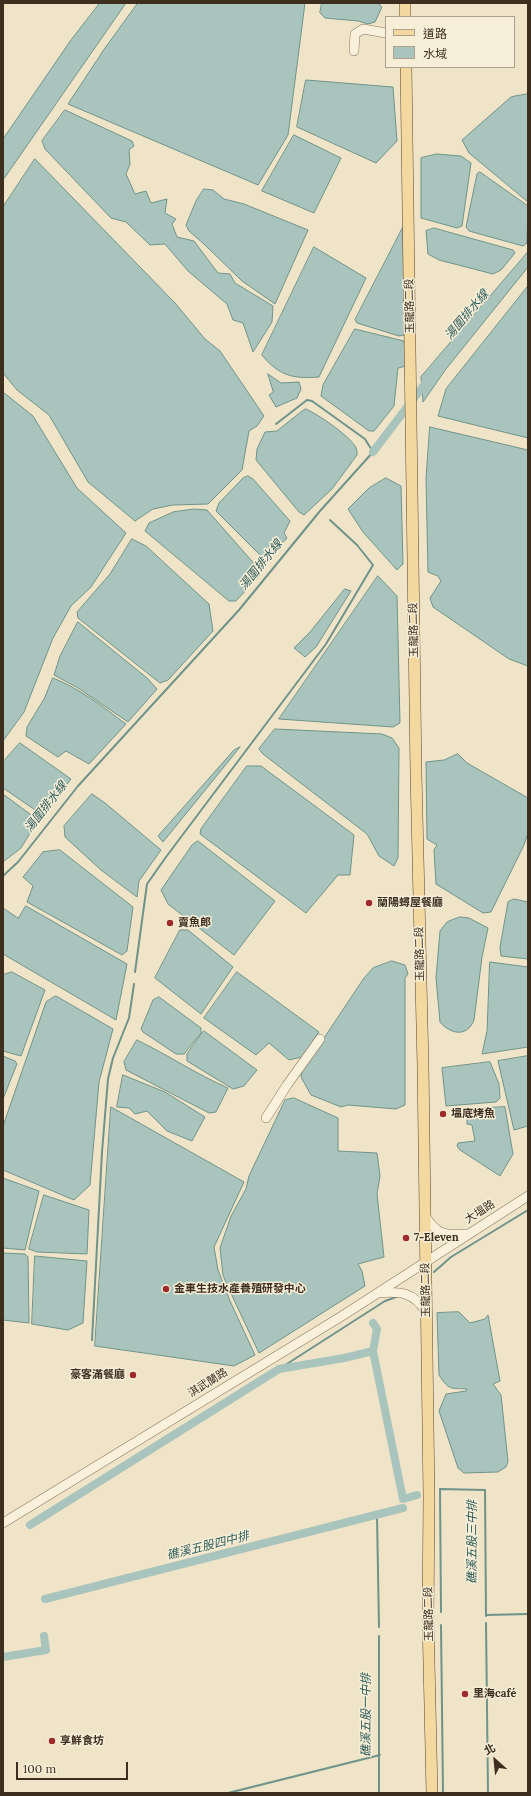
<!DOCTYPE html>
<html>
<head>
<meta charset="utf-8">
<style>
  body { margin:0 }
  #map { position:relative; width:531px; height:1796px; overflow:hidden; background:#f0e4c8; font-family:Lora,"Noto Sans TC",serif }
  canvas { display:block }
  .frame { position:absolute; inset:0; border:4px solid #3d2e20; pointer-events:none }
  .legend { position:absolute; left:385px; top:16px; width:130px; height:52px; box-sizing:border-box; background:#f7eed8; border:1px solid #ada18e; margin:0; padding:5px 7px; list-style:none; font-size:12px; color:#3d2e20 }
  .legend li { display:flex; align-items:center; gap:8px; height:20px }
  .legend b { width:20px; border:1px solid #ada18e }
  .north { position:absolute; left:475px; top:1740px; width:40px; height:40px; -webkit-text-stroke:3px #f7eed8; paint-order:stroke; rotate:333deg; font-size:11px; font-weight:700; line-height:16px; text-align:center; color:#3d2e20 }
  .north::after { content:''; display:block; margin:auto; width:14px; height:18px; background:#3d2e20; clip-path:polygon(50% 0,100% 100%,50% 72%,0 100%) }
  .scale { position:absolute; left:16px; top:1762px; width:112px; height:18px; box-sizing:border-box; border:2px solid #3d2e20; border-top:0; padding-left:5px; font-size:12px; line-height:14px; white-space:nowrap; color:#3d2e20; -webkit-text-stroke:3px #f7eed8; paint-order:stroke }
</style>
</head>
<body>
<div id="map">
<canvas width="531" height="1796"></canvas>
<div class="frame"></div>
<ul class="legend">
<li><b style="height:5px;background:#f3d9a0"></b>道路</li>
<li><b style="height:11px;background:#a9c4bc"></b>水域</li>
</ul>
<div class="north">北</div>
<div class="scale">100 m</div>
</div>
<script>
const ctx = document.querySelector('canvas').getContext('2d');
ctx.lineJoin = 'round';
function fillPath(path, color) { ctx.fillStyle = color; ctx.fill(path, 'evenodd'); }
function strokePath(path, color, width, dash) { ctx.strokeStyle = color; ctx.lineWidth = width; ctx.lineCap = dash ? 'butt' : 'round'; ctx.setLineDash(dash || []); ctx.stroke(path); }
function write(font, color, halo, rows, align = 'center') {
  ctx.font = font + ' Lora,"Noto Sans TC",serif'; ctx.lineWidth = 3; ctx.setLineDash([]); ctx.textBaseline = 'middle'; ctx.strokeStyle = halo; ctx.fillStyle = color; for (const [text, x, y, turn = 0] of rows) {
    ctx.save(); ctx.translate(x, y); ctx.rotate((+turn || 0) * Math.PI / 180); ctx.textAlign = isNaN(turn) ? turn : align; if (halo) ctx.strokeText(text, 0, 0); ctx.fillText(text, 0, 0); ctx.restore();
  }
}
const water = new Path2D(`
  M100 3H126L3 180V139L71 40Z
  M138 3H305L288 135 258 185 68 104 105 48Z
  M322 3H378L382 7 375 22 368 24 358 21 325 18 320 13Z
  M306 80 393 87 397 141 376 163 297 127Z
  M528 94V202L469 153 462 140 511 97Z
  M65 110 132 141 134 146 129 150 130 164 126 174 135 194 146 191 151 203 167 199 165 213 176 219 172 224 177 237 194 241 218 273 230 274 235 283 273 306 272 322 253 352 243 323 233 320 227 304 188 271 165 244 150 245 126 222 111 218 45 149 42 141Z
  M294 135 341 158 314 213 262 191Z
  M437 154 461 156 471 163 462 226 457 228 421 218V158Z
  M35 159 175 303 205 339 220 351 264 416 257 426 249 431 242 470 208 504 173 505 153 509 135 521 88 482 49 415 17 390 3 373V207Z
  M480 172 528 206 527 243 523 246 469 231 466 227 477 174Z
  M204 189 213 190 224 199 244 204 308 230 275 304 242 281 205 245 189 231 186 225 196 201Z
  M403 227 405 335 399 336 357 323 355 320Z
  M434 228 513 250 515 253 501 270 493 274 439 260 428 254 426 231Z
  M314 247 366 278 319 377C293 379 279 376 262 355Z
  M528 252V267L446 369 423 402 421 377Z
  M528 286V438L438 416 446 389Z
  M355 329 404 341 406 366 398 368 394 406 374 431H369L321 396 323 385Z
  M268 374 281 383 299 382 301 389 297 398 276 407 269 395 273 392Z
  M3 392 33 416 77 488 126 533 91 587 71 606 53 638 24 712 3 741Z
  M306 409C319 415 347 434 355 446 357 448 357 452 357 455L332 489 304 515 299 512 256 460 257 449 265 432 277 431 302 411Z
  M430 427 528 450V666L509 659 433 607 430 598 441 581 438 576 428 572 426 479Z
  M248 476 253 479 290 521 284 533 287 538 269 557H262L216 511 219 503 243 478Z
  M386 478 401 486 403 564 397 570 363 532 348 509 369 488Z
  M194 509 207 510 258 568 260 575 236 601H229L145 531 149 523 173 512Z
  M132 539 146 546 209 604 213 631 168 680 160 683 78 618 77 612 110 574Z
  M378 576 397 596 400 723 393 727 279 719Z
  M345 589 351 591 316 647 305 657 294 648 310 632Z
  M78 622 147 678 157 689 128 722 78 688 54 675 60 656Z
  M53 678C79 688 103 707 126 724L89 764 66 751 58 757 26 736 27 727 44 699Z
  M275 729 382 734 392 738 399 748 398 858 394 866 379 856 367 834 263 754 259 749Z
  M20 743 71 779 44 816 3 788V762Z
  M240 747 232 757 163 842 158 836 234 750Z
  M458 754 467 763 528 798V833L524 845 491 912 483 913 436 884 434 850 437 845 427 839 426 762 444 760Z
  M247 766H261L354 835 350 875H338L306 913 200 834 201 829Z
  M3 794 38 820 21 848 3 862Z
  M92 794 105 803 161 850 139 881 137 897 101 870 65 837 64 826Z
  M198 841 275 901 234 955 168 904 161 890 192 845Z
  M60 850 133 907 127 951 122 955 27 902 33 886 23 877 43 852Z
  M514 899 528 902V959L501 956 500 947 508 902Z
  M26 906 127 964 116 1020 3 954V908L18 918Z
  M460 917 469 918 488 928 482 957 474 1020C467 1038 450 1034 440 1022L436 978 440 931 447 922Z
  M180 930H188L233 967 201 1014 155 978Z
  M392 961 405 965 408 974 405 978V1105L396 1109 348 1105 341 1107 311 1095 301 1077 302 1071 364 978 373 968Z
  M490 962 528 967V1047L482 1054 487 1031Z
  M12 972 45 990 21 1056 3 1051V975Z
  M237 972 319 1032 302 1057 289 1060 269 1043 256 1055 204 1018Z
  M56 996 113 1029 99 1082 90 1185 74 1200 3 1170V1126L46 1002Z
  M159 997 201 1028V1033L184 1054H176L143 1032 141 1029 153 1000Z
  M204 1031 257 1070 244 1086 233 1089 187 1061V1054Z
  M137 1040C168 1055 196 1074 228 1088L216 1112 209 1113 126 1070 124 1062Z
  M3 1056 15 1061 17 1064 3 1099Z
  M528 1056V1126L514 1130 498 1061Z
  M490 1062 499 1084 500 1098 496 1102 446 1106 442 1068Z
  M123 1075 165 1092 205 1117 192 1141 167 1131 147 1111 135 1114 129 1108 117 1107Z
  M294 1098 338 1118V1151L377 1153 380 1176 377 1194 384 1257 358 1264 362 1271 365 1286 259 1353 227 1285 223 1275 220 1248 231 1216 246 1189 249 1176 285 1100Z
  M111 1107 244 1182 214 1247 218 1270 230 1301 255 1355 234 1366 95 1346Z
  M505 1107 513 1154 500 1176 460 1150 457 1146 458 1143 475 1141 472 1125 467 1124V1109Z
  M3 1178 39 1191 25 1250 3 1248Z
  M44 1195 89 1210 87 1254 37 1252 29 1249Z
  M3 1253 25 1254 28 1257 29 1323 3 1320Z
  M35 1256 87 1261 83 1323 68 1330 32 1324Z
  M459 1312 470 1323 485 1319 488 1315 500 1381 493 1384 501 1395 508 1461 506 1467 498 1472 464 1473 458 1468 439 1411 446 1394 466 1391 467 1389C451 1388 449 1391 439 1375L437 1313Z`);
const stream = new Path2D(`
  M3 876 18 862 78 786 239 610 320 511 373 452 365 439 312 401 307 400 276 424
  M135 972 147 884 166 857 326 644 373 565 357 545 330 520
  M434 1272 451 1257 528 1210
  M92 1340 102 1152 108 1079 113 1058 129 1018 134 984
  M279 1369 385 1301 399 1296
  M377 1515 379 1627
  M441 1612 440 1489 485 1490 486 1616
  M486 1615 528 1614
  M486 1623 488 1793
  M441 1625 443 1793
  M379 1636V1793
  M228 1793 380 1755`);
const canal = new Path2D(`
  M373 452 427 381
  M373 1323 377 1329 373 1351 403 1499
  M403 1499 417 1495
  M30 1525 279 1369 344 1358 373 1351
  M45 1599 403 1508
  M3 1657 46 1650 44 1636`);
const minor = new Path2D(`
  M354 51 355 34 363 29 386 33
  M266 1118 287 1085 320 1039
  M425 1216C438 1236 445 1235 467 1234
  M378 1293C400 1291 414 1292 426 1312
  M3 1523 342 1316 528 1196`);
const major = new Path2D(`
  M405 3V17
  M406 67 416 773 423 1066 429 1496 428 1619 432 1793`);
const markers = [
  [369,903,4,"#9e2a2b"],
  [170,923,4,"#9e2a2b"],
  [443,1114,4,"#9e2a2b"],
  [406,1238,4,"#9e2a2b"],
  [166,1289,4,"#9e2a2b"],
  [133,1375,4,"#9e2a2b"],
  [465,1694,4,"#9e2a2b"],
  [52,1741,4,"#9e2a2b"]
];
const streetNames = [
  ["玉龍路二段",410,306,-91],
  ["玉龍路二段",414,630,-91],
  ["玉龍路二段",420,954,-91],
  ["大塭路",480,1212,-32],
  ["玉龍路二段",426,1290,-91],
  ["淇武蘭路",208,1383,-32],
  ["玉龍路二段",429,1614,-91]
];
const poiNames = [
  ["蘭陽蟳屋餐廳",377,903],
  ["賣魚郎",178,923],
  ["塭底烤魚",451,1114],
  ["7-Eleven",414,1238],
  ["金車生技水產養殖研發中心",174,1289],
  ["豪客滿餐廳",125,1375,"right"],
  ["里海café",473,1694],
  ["享鮮食坊",60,1741]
];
const waterNames = [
  ["湯圍排水線",467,315,-50],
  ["湯圍排水線",261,565,-51],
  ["湯圍排水線",46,807,-52],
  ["礁溪五股三中排",473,1542,-90],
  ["礁溪五股四中排",208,1546,-14],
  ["礁溪五股一中排",367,1715,-90]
];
fillPath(water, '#a9c4bc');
strokePath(water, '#6f938a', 1);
strokePath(stream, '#6f938a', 2);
strokePath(canal, '#a9c4bc', 8);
strokePath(minor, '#8d765c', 10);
strokePath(major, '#5b4430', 12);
strokePath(minor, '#faf1dc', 9);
strokePath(major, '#f3d9a0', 11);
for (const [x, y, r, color] of markers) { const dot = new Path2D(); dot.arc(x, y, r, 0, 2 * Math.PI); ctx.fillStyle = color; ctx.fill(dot); strokePath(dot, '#f7eed8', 1.5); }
write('11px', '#3d2e20', '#f7eed8', streetNames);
write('bold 11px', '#3d2e20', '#f7eed8', poiNames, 'left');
write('italic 12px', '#2f5d5a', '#f7eed8', waterNames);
</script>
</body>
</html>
